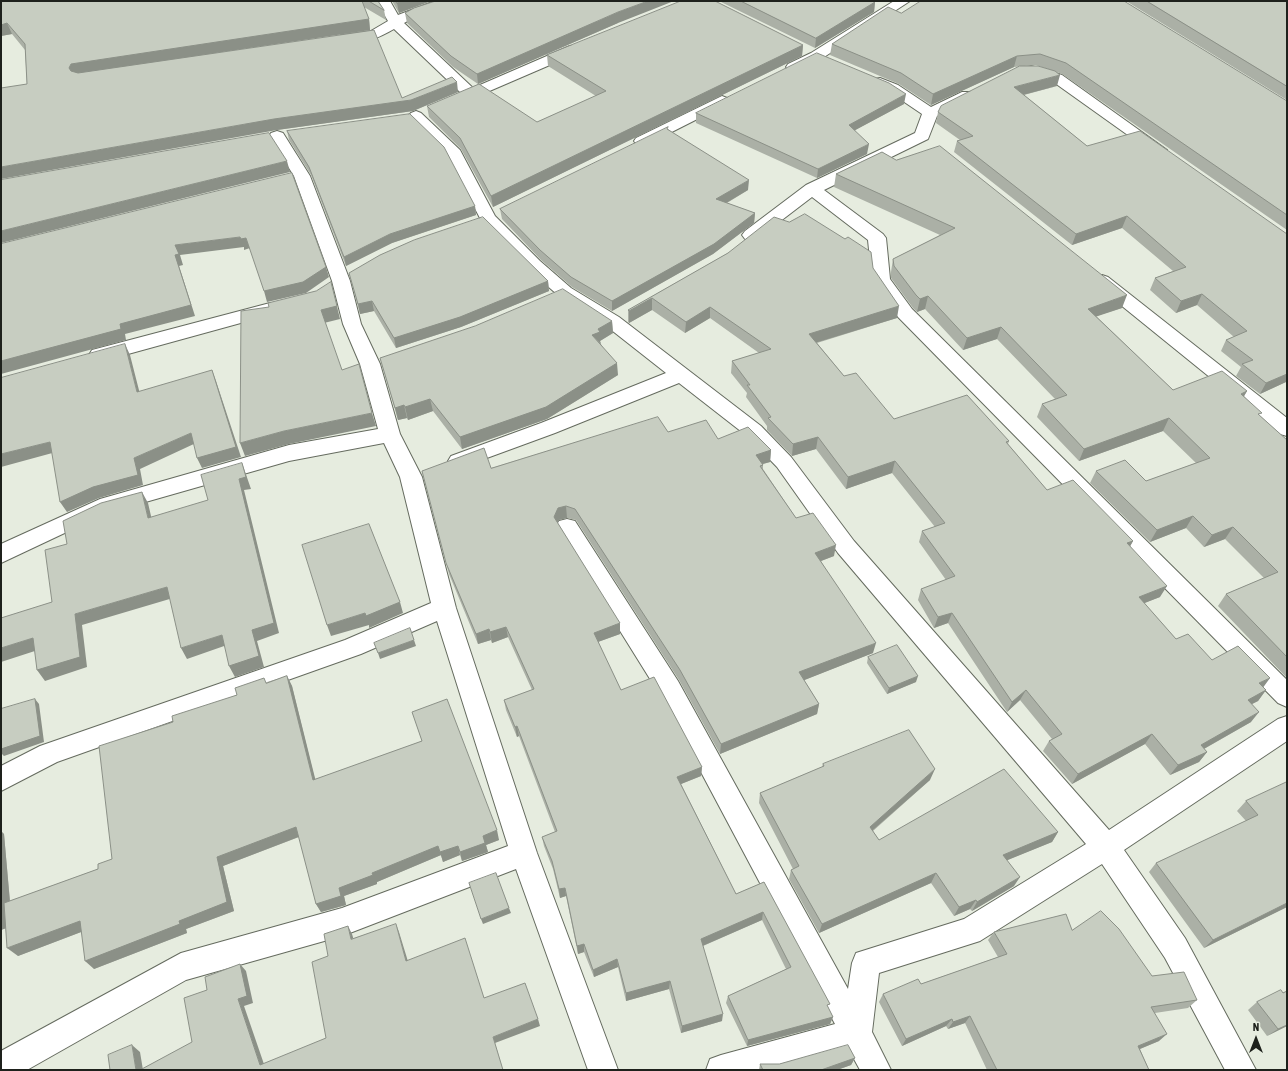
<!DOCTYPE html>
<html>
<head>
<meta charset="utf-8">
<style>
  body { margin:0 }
  #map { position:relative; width:1288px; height:1071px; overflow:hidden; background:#e6ecdf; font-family:"Asap Condensed",sans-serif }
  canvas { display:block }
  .frame { position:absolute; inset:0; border:2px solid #1e211c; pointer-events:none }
  .north { position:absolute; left:1236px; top:1019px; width:40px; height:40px; -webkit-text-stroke:3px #e6ecdf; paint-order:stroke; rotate:0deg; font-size:11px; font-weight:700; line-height:16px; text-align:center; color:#1e211c }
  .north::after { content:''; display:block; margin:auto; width:14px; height:18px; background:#1e211c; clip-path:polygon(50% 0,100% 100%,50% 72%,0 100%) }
</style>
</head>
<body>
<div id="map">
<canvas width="1288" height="1071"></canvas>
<div class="frame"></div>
<div class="north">N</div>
</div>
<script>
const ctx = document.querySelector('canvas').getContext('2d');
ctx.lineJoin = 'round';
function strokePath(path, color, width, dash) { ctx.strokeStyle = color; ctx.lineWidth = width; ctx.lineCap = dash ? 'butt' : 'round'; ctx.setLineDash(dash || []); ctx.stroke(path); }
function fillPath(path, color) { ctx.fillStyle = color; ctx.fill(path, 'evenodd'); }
const minor = new Path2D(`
  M376 1H390L398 15 435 1H456L454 4 415 17 404 23 473 88 570 46H580L582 49 580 52 457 105 452 103 449 100 452 97 461 93 394 29C379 38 359 46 341 41L339 38 341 35 371 31 388 21Z
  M894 1H910L821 59 798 70H788L786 67 788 64 811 53Z
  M1031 66 1062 75 1167 150 1165 153 1159 155 1153 153 1052 81 1026 73 1024 70 1026 67Z
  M880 78 898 85 931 107 962 92H972L975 95 972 98 937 116 928 139 824 190 883 234 886 238 890 279 912 309 1287 680V707L1278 703 898 317 872 279 868 240 812 197 757 239 751 240 745 239 742 235 745 231 806 185 915 133 922 114 888 91 875 85 873 82 875 79Z
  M722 96 727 98 730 101 727 104 648 144H636L634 141 636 138Z
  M416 111 421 113 460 150 495 216 540 261 571 288 619 317 761 426 791 457 854 541 1109 830 1278 719 1287 716V741L1124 850 1185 938 1256 1070H1225L1165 958 1102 864 980 941 879 973 872 1032 891 1070H860L849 1050 776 1070H706L710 1059 721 1055 835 1024 660 695 559 533 556 527 559 521 567 519 575 521 678 681 848 989 852 963 856 953 964 919 1086 844 838 553 777 467 747 436 679 383 555 433 465 466 458 469 451 466 448 461 451 456 541 423 666 373 605 325 559 296 528 269 482 222 447 155 408 116 411 113Z
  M277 131 283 133 310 176 350 281 361 324 380 364 400 434 422 477 456 608 537 853 618 1070H588L516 869 342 936 186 980 27 1070H1V1051L181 953 342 908 508 846 437 621 361 654 57 762 1 791V766L40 746 345 640 431 603 400 477 384 443 289 461 107 513 1 563V544L100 499 289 445 378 429 360 364 343 324 332 281 294 176 269 136 271 133Z
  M1102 275 1108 277 1287 418V436L1280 434 1096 285 1093 281 1096 277Z
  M270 303 277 305 279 309 277 313 99 362 92 360 89 355 92 350Z`);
const wall = new Path2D(`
  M1 1H378L384 10 386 20 364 7 369 19 370 30 213 53 402 98 458 92 413 111 277 130 27 84 25 50 12 34 1 36Z
  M392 1H431L399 13Z
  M719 1H874L875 2 874 12 815 48Z
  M1126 1H1287V100Z
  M405 13 618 23 478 84 453 67 407 23Z
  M901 13 1287 101V230L1062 74 1036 65 1014 67 931 105 899 84 830 55 832 44Z
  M803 45 802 56 493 207 461 149 429 117 427 106 537 122 596 96 548 66 547 55Z
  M1057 86 1024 95 1087 146 1287 234V384L1286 382 1260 394 1236 376 1241 367 1221 351 1226 340 1234 337 1197 305 1176 313 1150 290 1155 278 1173 271 1122 228 1072 245 954 152 957 141 960 140 936 123 938 112Z
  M904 104 855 130 867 154 817 178 696 123V113Z
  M668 129 748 190 727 203 755 213 754 223 713 254 612 311 572 287 541 260 502 219 500 209Z
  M287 131 475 206 476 215 392 243 346 266 311 175 289 140Z
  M882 152 1122 308 1096 316 1173 390 1247 391 1244 396 1260 416 1287 440V678L1218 606 1226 594 1264 578 1225 539 1204 547 1186 528 1150 542 1090 483 1096 471 1146 481 1196 463 1163 431 1079 461 1037 417 1042 404 1055 399 997 339 963 350 925 309 917 312 913 308 891 278V272L893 259 940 235 834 187 836 174Z
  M728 253 873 268 897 318 817 343 844 376 894 419 1009 441 1008 444 1047 490 1133 541 1130 546 1160 597 1144 603 1176 639 1212 660 1263 687 1266 690 1258 701 1252 704 1251 722 1204 749 1207 752 1199 762 1170 775 1145 744 1072 784 1043 751 1049 741 1052 739 1020 700 1007 712 948 623 934 628 918 600 921 589 946 580 919 542 922 531 935 527 892 473 846 489 816 449 792 456 767 430V426L746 397 747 393 731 373 732 361 759 353 710 318 685 333 652 310 629 323 628 322V310Z
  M349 273 548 281 549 291 461 327 396 348 374 311 360 314Z
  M612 321 613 333 600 341 601 344 618 375 547 419 462 449 433 411 408 420 407 418 398 420 380 358Z
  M668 432 718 439 771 450 770 462 763 464V469L796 518 834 556 821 561 873 653 804 680 819 704 817 714 720 754 679 680 576 520 567 518 559 520 557 522 620 634 598 642 621 690 702 767 701 776 681 784 736 894 764 882 833 1017 830 1024 747 1046 726 1003 728 996 786 969 762 920 703 946 722 1021 681 1033 669 989 626 1001 618 967 594 977 584 952 578 954 566 896 560 898 553 869 544 846 542 837 555 832 519 736 517 737 506 710 504 700 532 690 508 637 492 643 491 640 478 644 449 574 422 471 491 468Z
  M868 657 916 682 887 694 867 663Z
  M287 676 292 686 315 780 422 741 412 712 499 840 486 845 488 852 462 861 460 855 443 862 441 855 377 882V884L344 896 346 905 321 912 316 904 299 837 223 866 234 911 186 929 187 933 94 969 81 932 18 956 6 928 1 930V831L4 834 10 901 98 869 112 859 173 722 267 682Z
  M823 764 930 780 873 831 879 840 1058 832 1052 842 1007 860 1014 886 972 911 970 909 954 916 931 883 819 933 789 879 791 870 793 869 759 803 760 793 822 767Z
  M1287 782V907L1204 948 1149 872 1156 863 1246 821 1237 811 1246 801Z
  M1072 930 1152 976 1197 1000 1188 1008 1155 1013 1159 1041 1140 1049 1149 1070H987L965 1023 948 1029 946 1026 902 1046 879 1002 883 994 921 984 998 957 988 940 994 932Z
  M1287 991V1026L1267 1036 1248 1010 1257 1002Z
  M855 1058 851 1065 837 1070H759L760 1064H779Z`);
const shadedWall = new Path2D(`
  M402 1H431L399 13 397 3Z
  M648 1H674L618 23 478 84 477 74 618 12Z
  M875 2 874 12 815 48 816 38Z
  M369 19 370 30 76 74 74 79 69 68 71 64Z
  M7 23 12 34 1 36V25Z
  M803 45 802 56 493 207 491 196Z
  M1017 56 1014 67 931 105 933 94Z
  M1060 75 1057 86 1011 98 1014 87Z
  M457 82 458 92 413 111 277 130 1 179V167L274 119 411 100Z
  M906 94 904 104 848 134 849 125Z
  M869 144 867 154 817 178 818 169Z
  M287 161 290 172 1 243V231Z
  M749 180 748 190 716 209V199Z
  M475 206 476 215 392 243 346 266 344 257 390 234Z
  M755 213 754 223 713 254 612 311V301Z
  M1127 216 1122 228 1072 245 1076 234Z
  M240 237 246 238 250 248 244 250V247L180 255 183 265 179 266 195 316 125 334 126 340 1 374V361L120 324 175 255V245Z
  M326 267 329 277 306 293 267 302 264 291Z
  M548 281 549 291 461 327 396 348 394 338Z
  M331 282 340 319 324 323 321 310Z
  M1202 294 1197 305 1176 313 1181 301Z
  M1127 295 1122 308 1083 321 1088 309Z
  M928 296 925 309 917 312 920 299Z
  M652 298V310L629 323V311Z
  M372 301 374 311 360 314 358 304Z
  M899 306 897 318 808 345 809 334Z
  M710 307V318L685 333 686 322Z
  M612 321 613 333 600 341 601 344 592 335 598 329Z
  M1001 327 997 339 963 350 967 338Z
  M125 344 130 355 142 402 137 392Z
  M617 363 618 375 547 419 462 449 460 437Z
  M212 370 216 381 241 457 202 468 197 458Z
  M1287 374V380L1286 382 1260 394 1266 383Z
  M1247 391 1240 403 1241 394Z
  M430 399 433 411 408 420 405 407Z
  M404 405 407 418 398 420 395 408Z
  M372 413 376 426 289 444 245 456 240 443 284 431Z
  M1169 418 1163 431 1079 461 1084 449Z
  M191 433 196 443 140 469 143 485 99 498 67 512 60 502 134 458Z
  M818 437 816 449 792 456 793 444Z
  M50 442 56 452 1 467V454Z
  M771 450 770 462 755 466 756 455Z
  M895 461 892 473 846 489 848 477Z
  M242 463 251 489 244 490 279 633 257 641 264 667 235 677 229 666 252 630 239 479Z
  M142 492 148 503 154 529 148 518Z
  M566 506 567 518 559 520 555 528 554 517 558 508Z
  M1193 516 1186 528 1150 542 1157 530Z
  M1233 527 1225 539 1204 547 1212 535Z
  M1133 541 1127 552V543Z
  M836 545 834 556 813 564 815 553Z
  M1167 586 1160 597 1132 608 1139 597Z
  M167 587 173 598 82 625 87 667 45 681 37 670 75 614Z
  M400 602 403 613 369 628V625L331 636 327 625Z
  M952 613 948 623 934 628 938 617Z
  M620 623V634L595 643 594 633Z
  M506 627 508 637 492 643 490 632Z
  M489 629 491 640 478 644 476 634Z
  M222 635 227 645 187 659 181 648Z
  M33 638 41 649 1 662V648Z
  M414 640 416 646 380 659 378 653Z
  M876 643 873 653 797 683 799 672Z
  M287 676 292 686 318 790 313 780Z
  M918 676 916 682 887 694 889 688Z
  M1270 678 1262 689 1259 683Z
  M1026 690 1020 700 1007 712 1012 702Z
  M1266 690 1258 701 1240 710 1248 700Z
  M35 699 39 704 44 742 4 756 1 753V749Z
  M819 704 817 714 720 754 721 744Z
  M1259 712 1251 722 1193 755 1201 745Z
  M517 726 519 736 517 737 515 727Z
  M1152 734 1145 744 1072 784 1078 774Z
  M1207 752 1199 762 1170 775 1178 765Z
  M702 767 701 776 676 786 677 777Z
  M935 769 930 780 866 836 870 827Z
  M296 827 301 836 223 866 234 911 186 929 187 933 94 969 85 961 179 921 217 857Z
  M497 830 499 840 486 845 488 852 462 861 460 852 483 836Z
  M1 831 4 834 12 926 1 930Z
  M1058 832 1052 842 998 864 1003 855Z
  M438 846 441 855 377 882V884L344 896 346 905 321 912 316 904 339 888 372 873Z
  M458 846 460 855 443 862 440 852Z
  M936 873 931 883 819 933 822 924Z
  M1020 877 1014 886 972 911 977 902Z
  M565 888 566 896 560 898 559 889Z
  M976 900 970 909 954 916 959 907Z
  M1287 903V907L1204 948 1213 940Z
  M509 908 511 913 483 924 481 919Z
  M763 912 762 920 700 947 701 939Z
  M80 921 89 929 18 956 7 948Z
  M396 924 399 932 410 968 406 961Z
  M348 926 352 934 356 947 351 939Z
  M584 944V952L578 954 577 946Z
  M617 959 618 967 594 977 593 970Z
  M240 964 246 971 253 1003 244 1006 266 1070 260 1065 238 999Z
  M670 981 669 989 626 1001V993Z
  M723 1014 722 1021 681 1033 682 1026Z
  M970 1016 965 1023 948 1029 953 1022Z
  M833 1017 830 1024 747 1046 748 1040Z
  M538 1019 540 1026 495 1043 503 1070 493 1037Z
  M952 1019 946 1026 902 1046 906 1039Z
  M1287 1025V1026L1267 1036 1278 1029Z
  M1167 1034 1159 1041 1130 1053 1138 1046Z
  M132 1045 140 1052 143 1070H136Z
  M855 1058 851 1065 837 1070H821Z`);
const building = new Path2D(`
  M1 1H362L369 19 71 64 69 68 71 71 78 73 374 30 402 98 452 77 457 82 411 100 274 119 1 167V88L27 84 25 44 7 23 1 25Z
  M369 1H378L384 10Z
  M396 1H402L397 3Z
  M436 1H648L618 12 477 74 451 56 405 13 414 8Z
  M681 1H715L803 45 491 196 460 138 427 106 479 84 537 122 606 91 547 55Z
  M741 1H874L875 2 816 38Z
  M921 1H1124L1287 101V215L1066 63 1040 54 1017 56 933 94 901 73 832 44 888 7 901 13Z
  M1147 1H1287V86Z
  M817 53 889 83 906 94 849 125 869 144 818 169 696 113Z
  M1020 66H1038L1055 71 1060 75 1014 87 1087 146 1140 131 1287 234V374L1266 383 1242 364 1253 360 1226 340 1247 331 1202 294 1181 301 1155 278 1186 267 1127 216 1076 234 957 141 973 136 938 112 941 106Z
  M410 114 444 147 475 206 390 234 344 257 309 167 287 131Z
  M668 127 667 129 749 180 716 199 755 213 714 244 612 301 571 277 540 250 500 209Z
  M269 133 287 161 1 231V180Z
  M940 146 1127 295 1088 309 1173 390 1222 371 1247 391 1241 394 1262 413 1258 414 1287 440V657L1226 594 1278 572 1233 527 1212 535 1193 516 1157 530 1096 471 1125 460 1146 481 1210 458 1169 418 1084 449 1042 404 1067 395 1001 327 967 338 928 296 920 299 916 295 894 266 893 259 955 228 836 174 882 152 896 160Z
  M292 173 326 267 303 282 264 291 246 238 241 239 240 237 175 245 179 254 175 255 191 305 120 324 121 329 1 361V244Z
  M805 214 845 239 848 237 871 252 873 268 899 306 809 334 844 376 856 373 894 419 967 395 1009 441 1006 442 1047 490 1073 480 1133 541 1127 543 1167 586 1139 597 1176 639 1188 634 1212 660 1238 646 1270 678 1259 683 1266 690 1248 700 1259 712 1201 745 1207 752 1178 765 1152 734 1078 774 1049 741 1062 734 1026 690 1012 702 952 613 938 617 921 589 955 576 922 531 945 523 895 461 848 477 818 437 793 444 768 418 771 417 747 385H750L732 361 771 349 710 307 686 322 652 298 629 311 628 310 728 253 774 217 789 222Z
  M483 217 548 281 460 317 394 338 372 301 358 304 349 273 380 255 414 240Z
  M331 282 337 306 321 310 342 370 359 364 372 413 284 431 240 443 241 311 269 307 268 303 316 291Z
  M563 289 612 321 598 329 600 332 592 335 617 363 546 407 460 437 430 399 405 407 404 405 395 408 380 358 475 326Z
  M125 344 137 392 212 370 236 447 197 458 191 433 134 458 138 475 93 487 60 502 50 442 1 454V378Z
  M658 417 668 432 706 420 718 439 748 427 771 450 756 455 763 465 760 466 796 518 813 513 836 545 815 553 876 643 799 672 819 704 721 744 680 670 575 509 566 506 558 508 554 517 620 623 594 633 621 690 654 677 702 767 677 777 736 894 764 882 830 1004 827 1005 833 1017 748 1040 728 996 791 967 763 912 701 939 723 1014 682 1026 670 981 626 993 617 959 593 970 584 944 577 946 565 888 559 889 552 861 542 837 557 831 517 726 515 727 504 700 534 689 506 627 490 632 489 629 476 634 446 563 422 471 484 448 491 468Z
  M242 463 246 477 239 479 274 623 252 630 259 656 229 666 222 635 181 648 167 587 75 614 80 657 37 670 33 638 1 648V618L52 602 45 550 67 544 63 521 101 503 142 492 148 518 208 500 201 475Z
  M369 524 400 602 366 616 365 613 327 625 302 545Z
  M410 628 414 640 378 653 374 643Z
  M897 645 918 676 889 688 868 657Z
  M287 676 313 780 422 741 412 712 447 699 497 830 483 836 485 843 460 852 458 846 440 852 438 846 372 873 373 875 339 888 341 896 316 904 296 827 217 857 227 902 179 921 180 924 85 961 80 921 7 948 4 903 98 869V864L112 859 99 746 173 722 172 716 237 695 235 688 264 678 266 683Z
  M35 699 40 736 1 749V709Z
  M909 730 935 769 870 827 879 840 1004 769 1058 832 1003 855 1020 877 977 902 976 900 959 907 936 873 822 924 791 870 799 866 760 793 824 766 823 764Z
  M1287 782V903L1213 940 1156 863 1258 815 1246 801Z
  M496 873 509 908 481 919 469 883Z
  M1101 911 1119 929 1152 976 1184 972 1197 1000 1151 1007 1167 1034 1138 1046 1149 1070H997L970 1016 953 1022 952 1019 906 1039 883 994 918 979 921 984 1007 954 994 932 1066 914 1072 930Z
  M396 924 406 961 465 938 484 998 525 983 538 1019 493 1037 503 1070H140L192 1042 184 998 207 990 205 977 240 964 247 996 238 999 260 1065 326 1038 312 962 328 956 324 934 348 926 351 939Z
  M1281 990 1283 993 1287 991V1025L1278 1029 1257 1002Z
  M132 1045 136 1070H110L108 1055Z
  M848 1045 855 1058 821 1070H763L760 1064H779Z`);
strokePath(minor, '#656b5f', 2);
fillPath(minor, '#fff');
fillPath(wall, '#abb0a6');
fillPath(shadedWall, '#8b9087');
fillPath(building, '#c7cdc1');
strokePath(building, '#8b9087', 1);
</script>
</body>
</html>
